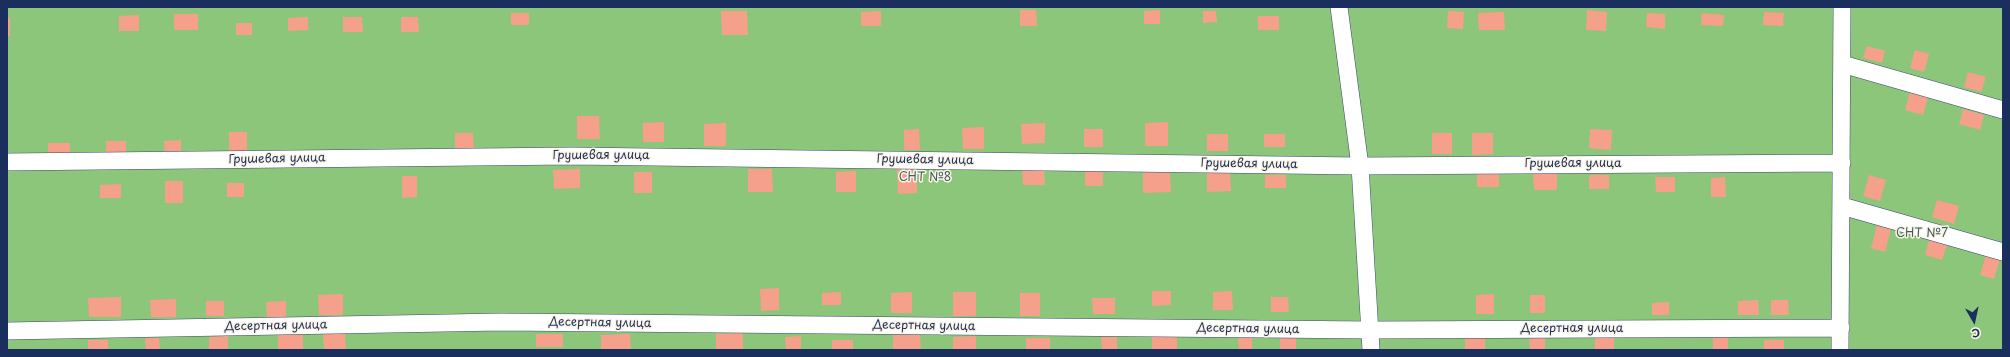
<!DOCTYPE html>
<html>
<head>
<meta charset="utf-8">
<style>
  body { margin:0 }
  #map { position:relative; width:2010px; height:357px; overflow:hidden; background:#f0ddbc; font-family:"Playpen Sans",sans-serif }
  canvas { display:block }
  .frame { position:absolute; inset:0; border:8px solid #1b2f5e; pointer-events:none }
  .north { position:absolute; left:1954px; top:301px; width:40px; height:40px; -webkit-text-stroke:3px #fcf5e5; paint-order:stroke; rotate:171deg; font-size:11px; font-weight:700; line-height:16px; text-align:center; color:#1b2f5e }
  .north::after { content:''; display:block; margin:auto; width:14px; height:18px; background:#1b2f5e; clip-path:polygon(50% 0,100% 100%,50% 72%,0 100%) }
</style>
</head>
<body>
<div id="map">
<canvas width="2010" height="357"></canvas>
<div class="frame"></div>
<div class="north">С</div>
</div>
<script>
const ctx = document.querySelector('canvas').getContext('2d');
ctx.lineJoin = 'round';
function fillPath(path, color) { ctx.fillStyle = color; ctx.fill(path, 'evenodd'); }
function strokePath(path, color, width, dash) { ctx.strokeStyle = color; ctx.lineWidth = width; ctx.lineCap = dash ? 'butt' : 'round'; ctx.setLineDash(dash || []); ctx.stroke(path); }
function write(font, color, halo, rows, align = 'center') {
  ctx.font = font + ' "Playpen Sans",sans-serif'; ctx.lineWidth = 3; ctx.setLineDash([]); ctx.textBaseline = 'middle'; ctx.strokeStyle = halo; ctx.fillStyle = color; for (const [text, x, y, turn = 0] of rows) {
    ctx.save(); ctx.translate(x, y); ctx.rotate((+turn || 0) * Math.PI / 180); ctx.textAlign = isNaN(turn) ? turn : align; if (halo) ctx.strokeText(text, 0, 0); ctx.fillText(text, 0, 0); ctx.restore();
  }
}
const green = new Path2D(`
  M7 7H2003V350H7Z`);
const building = new Path2D(`
  M1020 10H1036L1037 26H1020Z
  M1160 10V24H1144V11Z
  M1587 10 1607 12 1606 31 1586 30Z
  M721 11H747L748 35H722Z
  M881 11V26H861V12Z
  M1203 11H1216L1217 22 1203 23Z
  M1448 11 1464 12 1463 29 1447 28Z
  M1504 12 1505 30H1479L1478 13Z
  M1764 12 1784 13 1783 26 1763 25Z
  M511 13H529V25H511Z
  M1647 13 1665 14V29L1646 27Z
  M1702 13 1724 15 1723 26 1701 25Z
  M174 14H198V30H174Z
  M139 15V31H119V16Z
  M1258 16H1279V30H1258Z
  M308 17V30L288 31V18Z
  M343 17H362L363 32H343Z
  M401 17H418L419 32H401Z
  M7 18H10V36H7Z
  M236 23H252V35H236Z
  M1867 46 1885 51 1882 63 1863 58Z
  M1915 50 1929 54 1924 72 1910 68Z
  M1968 72 1986 77 1981 92 1964 87Z
  M1910 92 1928 97 1923 115 1905 110Z
  M1963 109 1984 115 1980 130 1959 124Z
  M577 116H599L600 139H577Z
  M664 122V142H643V123Z
  M1168 122V146H1145V123Z
  M726 123V146H704V124Z
  M1045 123V143L1022 144 1021 124Z
  M984 127V149H963L962 128Z
  M919 129 920 150H904V130Z
  M1084 129H1103V147H1084Z
  M1590 129 1612 130 1611 150 1589 148Z
  M229 132H247V154H229Z
  M455 133H473L474 151H455Z
  M1432 133H1452V154H1432Z
  M1472 133H1493V154L1472 155Z
  M1207 134H1228V151H1207Z
  M1264 134H1285V147H1264Z
  M181 140V156L165 157 164 141Z
  M106 141H126V155H106Z
  M48 143H70V158H48Z
  M897 168H917V193L898 194Z
  M1022 168H1044L1045 185H1023Z
  M1085 168H1103V186H1085Z
  M580 169V188L554 189 553 170Z
  M748 169H772L773 192H748Z
  M856 171V192H836V172Z
  M1533 171H1557V190H1534Z
  M634 172H652V193H634Z
  M1143 172H1170L1171 192 1143 193Z
  M1207 172H1230L1231 191 1207 192Z
  M1477 173H1499V187H1477Z
  M1265 175H1286V188H1265Z
  M1589 175H1609V189H1589Z
  M1869 175 1886 180 1880 201 1863 196Z
  M402 176H417V197L402 198Z
  M1655 177H1675V192H1656Z
  M1725 177 1726 197H1711V178Z
  M165 181H183V203H165Z
  M227 183H244V197H227Z
  M121 184V198H100V185Z
  M1937 200 1959 206 1954 224 1932 217Z
  M1877 225 1891 229 1885 252 1871 248Z
  M1929 240 1947 245 1942 260 1925 255Z
  M1986 255 2000 259 1994 279 1980 275Z
  M779 288V310L761 311 760 289Z
  M1152 291H1171V305L1152 306Z
  M1232 291 1233 310H1213V292Z
  M841 292V305H822V293Z
  M912 292V313H891V293Z
  M953 292H976V316H953Z
  M1020 293H1040V316H1020Z
  M343 294V315H319L318 295Z
  M1494 294V314H1476V295Z
  M1530 295H1545V313H1530Z
  M121 297V317H89L88 298Z
  M1271 297H1288L1289 312H1271Z
  M1092 298H1115V314H1093Z
  M176 299V317H151L150 300Z
  M1758 300 1759 315H1738V301Z
  M1771 300H1788L1789 315H1771Z
  M206 301H224V316H206Z
  M286 301V317H267L266 302Z
  M1669 302V315H1652V303Z
  M743 333V350H716V334Z
  M323 334H345L346 350H324Z
  M536 334H563V347H536Z
  M630 334 631 350H601V335Z
  M278 335H303V350H278Z
  M893 335H920L921 350H893Z
  M1152 335H1177V350H1152Z
  M1465 335H1485V350H1465Z
  M228 336V350H209V337Z
  M801 336V350H786L785 337Z
  M976 336V350H953V337Z
  M1238 336H1252V350H1239Z
  M1713 336H1728V350H1713Z
  M1101 337H1117V350H1102Z
  M1280 337H1296V350H1280Z
  M1529 337H1545V350H1530Z
  M145 338H159L160 350H146Z
  M1026 338H1050V350H1026Z
  M1595 338H1614V350H1595Z
  M88 340H108V350H88Z
  M832 340H853V350H832Z
  M1764 340H1784V350H1764Z`);
const street = new Path2D(`
  M1339 7 1360 166 1371 350
  M1842 64 2003 110
  M7 162 572 156 1360 166 1842 163
  M1842 206 2003 252
  M7 331 501 322 1371 330 1841 328
  M1840 350 1842 7`);
const streetNames = [
  ["Грушевая улица",601,156],
  ["Грушевая улица",277,159,-1],
  ["Грушевая улица",925,160,1],
  ["Грушевая улица",1249,164,1],
  ["Грушевая улица",1573,164],
  ["Десертная улица",600,323,1],
  ["Десертная улица",276,326,-1],
  ["Десертная улица",924,326,1],
  ["Десертная улица",1248,329,1],
  ["Десертная улица",1572,329]
];
const parkNames = [
  ["СНТ №8",925,178],
  ["СНТ №7",1922,234]
];
fillPath(green, '#8cc67a');
fillPath(building, '#f5a08b');
strokePath(street, '#3b496c', 18);
strokePath(street, '#fff', 17);
write('12px', '#1b2f5e', '#fcf5e5', streetNames);
write('12px', '#3d5c66', '#fcf5e5', parkNames);
</script>
</body>
</html>
